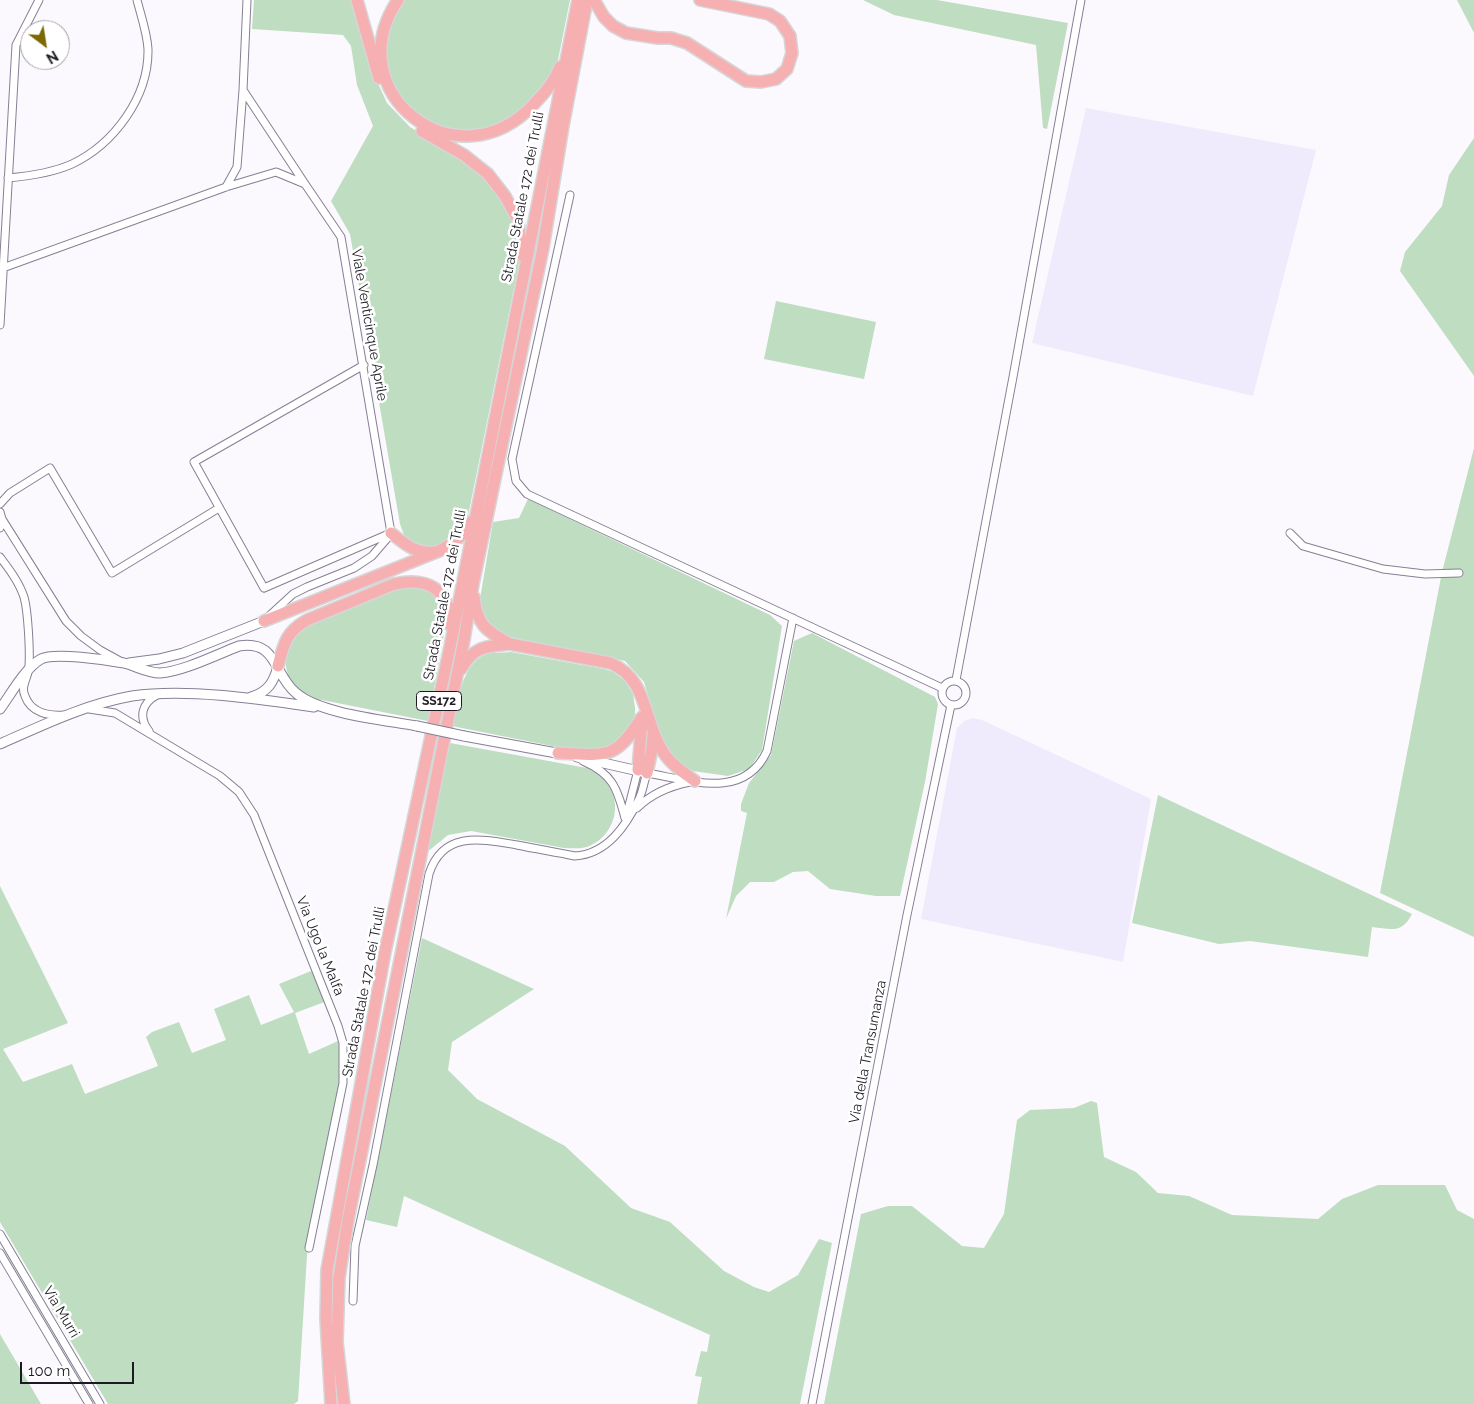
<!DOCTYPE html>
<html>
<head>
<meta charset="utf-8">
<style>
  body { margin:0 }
  #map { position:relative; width:1474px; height:1404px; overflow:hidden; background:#fbf9fe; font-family:Raleway,sans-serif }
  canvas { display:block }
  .north { position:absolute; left:20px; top:20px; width:50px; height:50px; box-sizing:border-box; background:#fff; border:1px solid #a4a3a7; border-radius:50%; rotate:149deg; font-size:14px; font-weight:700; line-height:20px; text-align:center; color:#1c1a22 }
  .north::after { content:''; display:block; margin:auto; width:18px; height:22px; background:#7c6900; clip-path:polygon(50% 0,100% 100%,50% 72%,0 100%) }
  .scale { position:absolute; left:20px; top:1362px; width:114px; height:22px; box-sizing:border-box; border:2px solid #1c1a22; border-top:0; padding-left:6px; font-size:15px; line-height:18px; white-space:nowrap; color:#1c1a22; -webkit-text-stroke:4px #fff; paint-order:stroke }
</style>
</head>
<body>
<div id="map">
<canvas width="1474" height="1404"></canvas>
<div class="north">N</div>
<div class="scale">100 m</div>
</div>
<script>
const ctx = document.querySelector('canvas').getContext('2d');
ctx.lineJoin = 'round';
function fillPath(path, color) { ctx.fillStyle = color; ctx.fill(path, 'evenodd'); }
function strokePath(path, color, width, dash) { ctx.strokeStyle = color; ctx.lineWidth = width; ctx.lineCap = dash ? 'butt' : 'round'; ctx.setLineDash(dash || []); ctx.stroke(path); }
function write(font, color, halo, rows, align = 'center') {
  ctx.font = font + ' Raleway,sans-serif'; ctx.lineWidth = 5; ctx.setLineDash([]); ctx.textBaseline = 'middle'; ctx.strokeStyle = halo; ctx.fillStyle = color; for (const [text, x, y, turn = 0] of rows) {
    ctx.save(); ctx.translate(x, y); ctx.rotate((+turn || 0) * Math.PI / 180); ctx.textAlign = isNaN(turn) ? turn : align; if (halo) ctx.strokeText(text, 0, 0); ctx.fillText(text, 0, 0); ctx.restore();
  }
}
const built = new Path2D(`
  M1086 108 1316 150 1253 396 1032 343Z
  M973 718 982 720 1151 799 1123 962 921 919 957 728 964 721Z`);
const green = new Path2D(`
  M254 0H353L376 79 387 103 410 127 485 174 518 227 520 258 467 521C458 540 428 558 409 541 404 537 402 529 400 524L350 234 331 201 373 126 357 85 351 46 343 35 252 29Z
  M403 0H570L558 60 548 82 510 120 466 133 441 128 418 116 399 97 388 74 385 46 390 20Z
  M863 0H937L1068 23 1047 129 1043 128 1036 45 894 15Z
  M1457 0H1474V33Z
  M1474 138V376L1400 271 1405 252 1442 206 1449 175Z
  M776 301 876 322 864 379 764 359Z
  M1474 448V937L1380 893 1442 572Z
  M528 499 770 615 782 626 762 750 749 769 728 776 693 771 672 758 658 729 644 682 625 661 510 637C490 630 481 620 480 599L493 522 519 518Z
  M420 585 441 599 446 624 428 721 317 699 299 690 288 676 284 657 289 640 303 627 397 586Z
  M812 633 935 697 938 704 925 782 900 896H876L830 889 808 871 793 872 774 882H750L736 896 726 919 747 813 741 811V804L749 783 771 755 794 641Z
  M511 652 604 669 613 672 625 681 633 694 635 708V715L633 722 614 747 582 752 452 726C458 703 461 663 487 654 494 652 503 653 511 652Z
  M450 743 587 768C594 772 601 775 606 782 624 804 614 837 587 847 580 849 572 848 564 848L471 831 448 835 426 853Z
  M1158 795 1412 914C1402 934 1391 929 1372 927L1368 957 1250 941 1219 944 1132 923Z
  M0 886 68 1023 3 1049 23 1082 72 1064 85 1094 158 1066 146 1037 152 1032 179 1022 192 1053 226 1040 214 1009 249 995 261 1025 294 1012 279 984 311 971 317 979 327 1001 295 1013 309 1054 338 1041 342 1066 307 1255 298 1401 294 1404H108L0 1222Z
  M422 938 534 989 452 1042 448 1070 477 1099 565 1146 631 1208 670 1222 724 1271 754 1287 769 1292 798 1275 819 1239 832 1243 800 1404H697L702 1377 695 1376 701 1351 707 1352 710 1335 404 1196 397 1227 366 1220Z
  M1091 1101 1097 1103 1104 1157 1136 1172 1158 1193 1189 1196 1232 1215 1318 1219 1342 1199 1378 1185H1445L1457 1210 1474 1219V1404H824L861 1214 888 1206H912L962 1246 984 1248 1004 1214 1017 1120 1030 1110 1074 1108Z
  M0 1334 41 1404H0Z`);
const minor = new Path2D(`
  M247 0 243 90 305 184
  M8 178C30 176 52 173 72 164 114 144 149 97 148 49 147 32 141 16 137 0
  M226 187 237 167 243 90
  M570 195 512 459 516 481 527 494 942 688
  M0 269 226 187 276 172 305 184 341 237 391 533
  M0 325 16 45 39 0
  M364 365 194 462 264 588 391 533
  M0 504 10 493 50 468 112 573 219 508
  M0 512 2 519 0 528
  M2 519 66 621 81 636 100 650 120 661
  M1290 533 1303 546 1383 569 1425 574 1459 573
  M0 557C9 569 19 582 24 597 28 611 30 650 29 666 29 677 20 685 25 696 31 713 49 716 64 715
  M269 616 293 594 307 587 354 568 372 556 391 534
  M956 680 1013 377 1081 0
  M942 693a12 12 0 1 1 24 0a12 12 0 1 1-24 0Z
  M89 709 115 713 220 776 239 792 254 815 338 1026 343 1043V1083L309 1248
  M149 731C138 717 142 703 157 695
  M583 761C613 774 617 788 625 818
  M637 808C652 793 670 786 690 782
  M626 817 638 770
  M0 1234 100 1404
  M0 1253 89 1404
  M353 1301 355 1246 373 1165 429 874C443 830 482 839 517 845 536 849 556 852 575 856 607 854 626 826 639 799 643 791 644 781 647 773 689 780 744 801 767 751L793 618
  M812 1404 907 915 951 705`);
const tertiary = new Path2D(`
  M129 663 159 659 183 653 264 621
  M251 697C268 692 274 682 278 666
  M0 709C11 694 25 668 41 659 54 652 107 660 124 663 136 666 147 673 160 673 182 672 218 654 239 646 278 640 273 674 296 693 320 714 385 720 417 726
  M464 736 562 754
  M0 744C43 725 86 704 132 696 187 688 259 699 314 707
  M577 757 643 772`);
const trunk = new Path2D(`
  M357 0 379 78
  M398 0C336 92 457 187 534 104 545 93 555 81 560 67
  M594 0 604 17 613 26 626 33 658 38H671L687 43 746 81 761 82 776 79 787 69 792 53 790 36 780 21 769 14 700 0
  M422 131 464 155 488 174 505 196 518 220 522 255
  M391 533C404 543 415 554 433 552
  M474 597C477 625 486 631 510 644
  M264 621 439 551C453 544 464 536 471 522
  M278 666C284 643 286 632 307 620L394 584C428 577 450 589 450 625
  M461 669C473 647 486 646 510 644L610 663C650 679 643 726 666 756 673 766 684 773 695 781
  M558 753C607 755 615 761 642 717
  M638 770 642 719
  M647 773 652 749 653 735
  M331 1404 326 1319 327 1270 385 952 450 647 578 0
  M344 1404 337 1342 339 1278 348 1220 464 640 473 584 543 248 563 126 587 0`);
const tertiaryBridge = new Path2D(`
  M417 726 464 736`);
const shields = [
  [439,701,45]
];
const shieldNames = [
  ["SS172",439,701]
];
const streetNames = [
  ["Strada Statale 172 dei Trulli",523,197,-79],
  ["Viale Venticinque Aprile",369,325,80],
  ["Strada Statale 172 dei Trulli",445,595,-79],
  ["Via Ugo la Malfa",320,946,68],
  ["Strada Statale 172 dei Trulli",364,992,-79],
  ["Via della Transumanza",868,1052,-79],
  ["Via Murri",61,1312,59]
];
fillPath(built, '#f0eafd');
fillPath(green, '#beddc1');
strokePath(minor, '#867f95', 9);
strokePath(tertiary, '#867f95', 11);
strokePath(trunk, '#d6d6d7', 14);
strokePath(minor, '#fff', 7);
strokePath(tertiary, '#fff', 9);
strokePath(trunk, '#f7b0b2', 11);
strokePath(tertiaryBridge, '#867f95', 11, []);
strokePath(tertiaryBridge, '#fff', 9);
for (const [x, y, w] of shields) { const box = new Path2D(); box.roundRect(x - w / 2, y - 9.5, w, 19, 4); ctx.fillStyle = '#fff'; ctx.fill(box); strokePath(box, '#1c1a22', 1); }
write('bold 12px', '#1c1a22', null, shieldNames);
write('14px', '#1c1a22', '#fff', streetNames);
</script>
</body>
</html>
